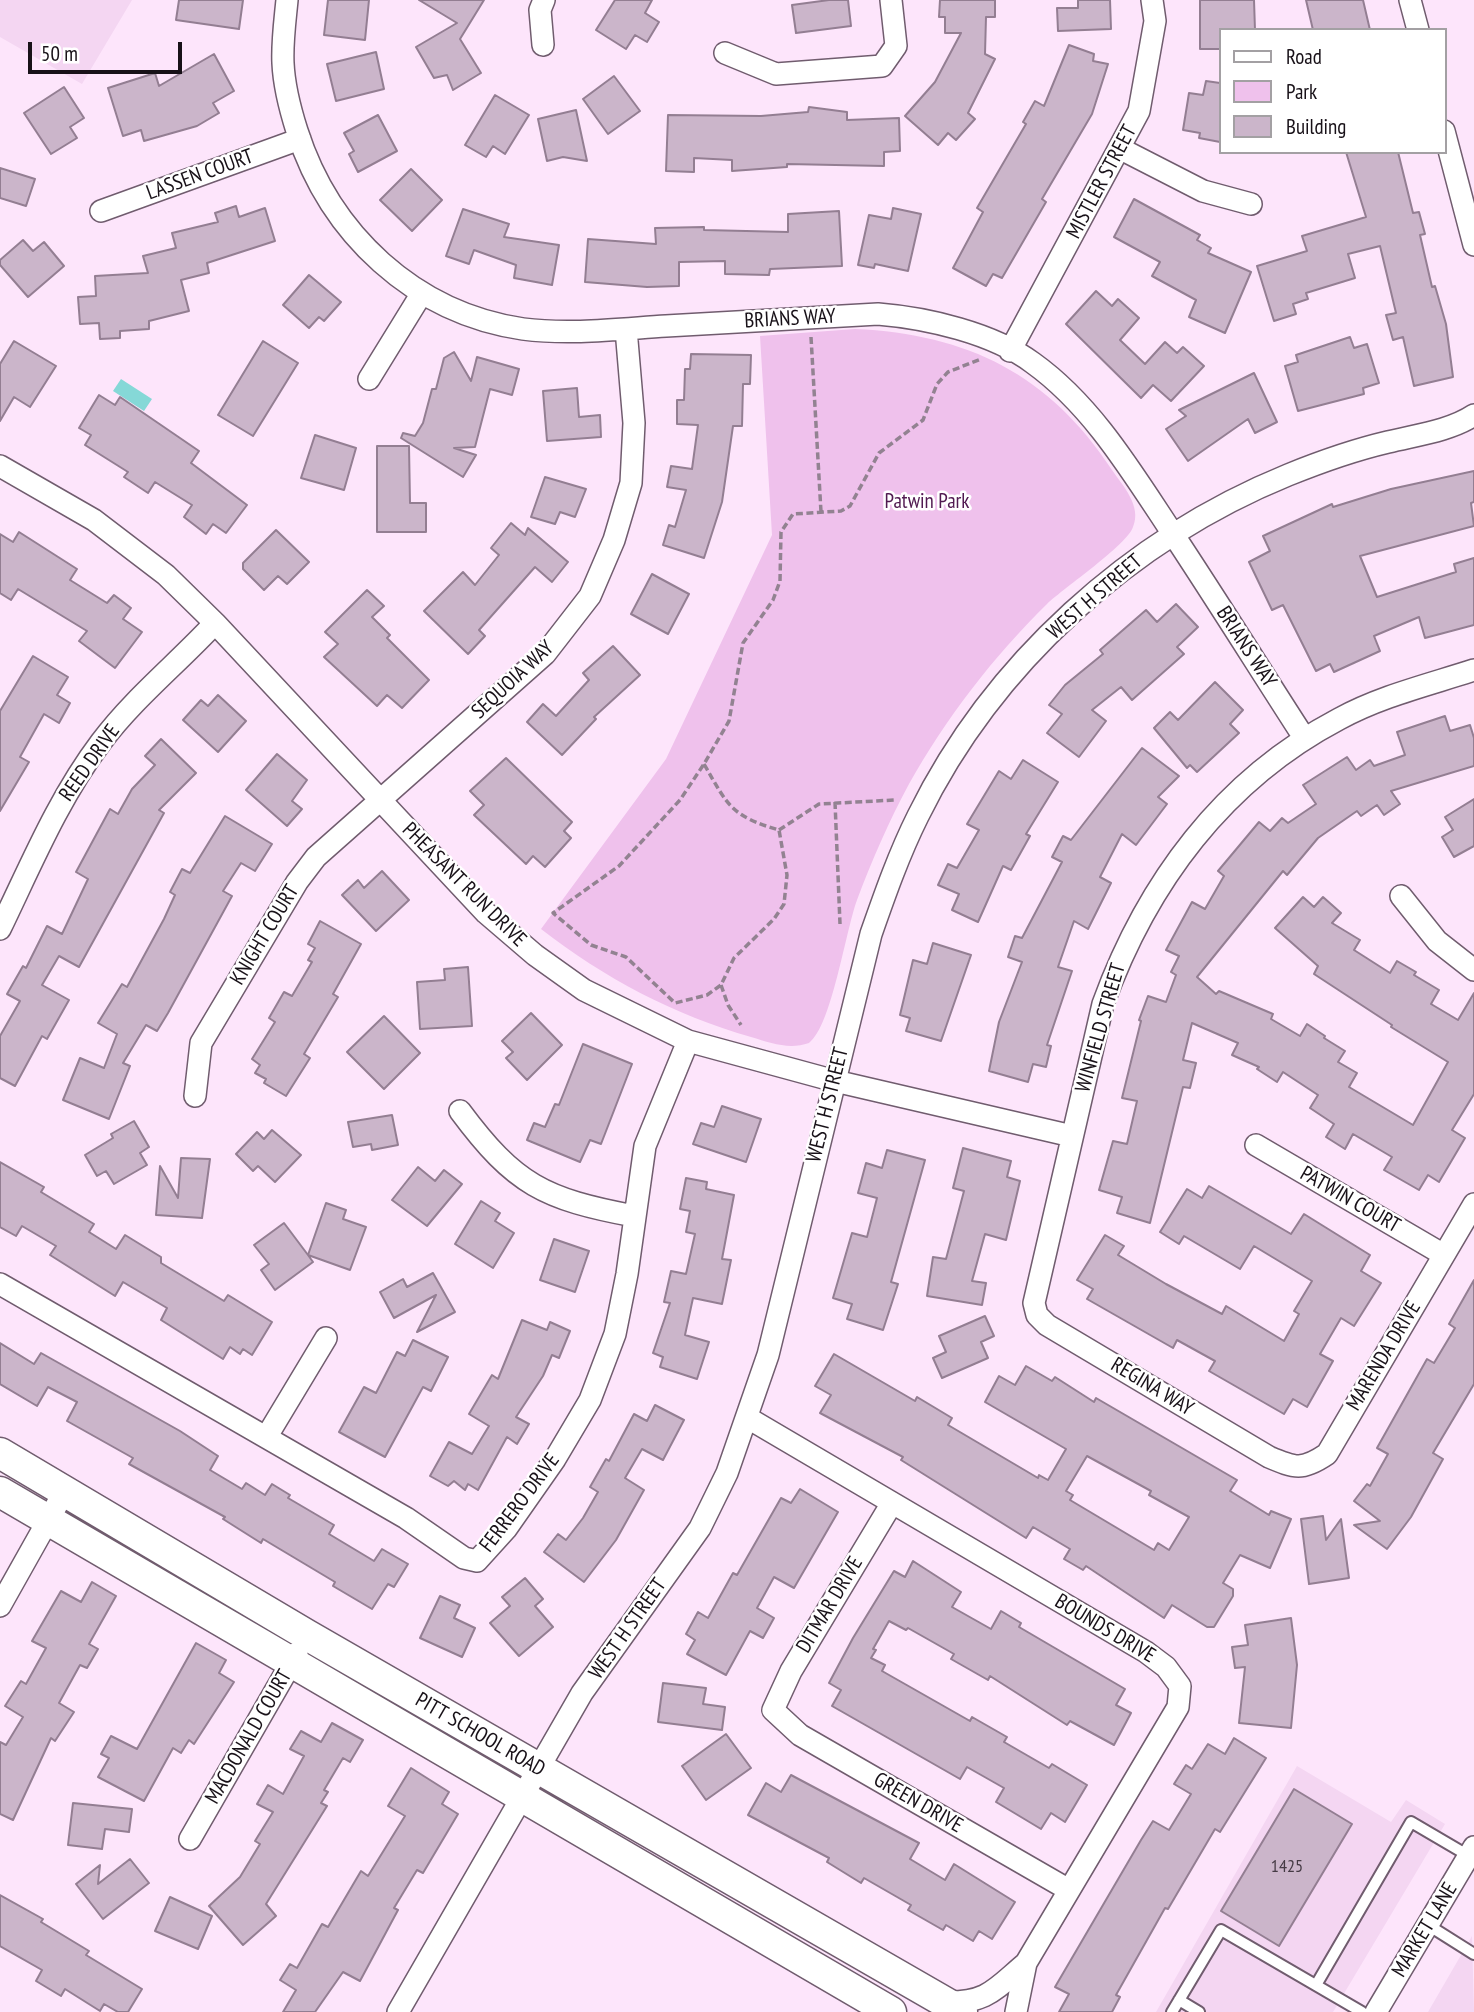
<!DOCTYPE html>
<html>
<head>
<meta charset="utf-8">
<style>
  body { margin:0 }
  #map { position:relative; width:1474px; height:2012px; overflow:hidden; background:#fde5fb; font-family:"PT Sans Narrow",sans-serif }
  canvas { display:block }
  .legend { position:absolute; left:1219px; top:28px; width:228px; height:126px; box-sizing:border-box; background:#fff; border:2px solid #a3a0a3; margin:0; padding:9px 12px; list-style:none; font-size:21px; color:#181118 }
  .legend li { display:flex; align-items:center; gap:14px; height:35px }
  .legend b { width:35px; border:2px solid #a3a0a3 }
  .scale { position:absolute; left:28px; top:42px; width:154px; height:32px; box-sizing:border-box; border:4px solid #181118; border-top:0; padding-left:9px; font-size:21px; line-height:24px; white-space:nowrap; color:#181118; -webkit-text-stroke:5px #fff; paint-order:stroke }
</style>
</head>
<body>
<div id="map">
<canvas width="1474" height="2012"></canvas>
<ul class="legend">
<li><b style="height:9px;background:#fff"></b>Road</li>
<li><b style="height:19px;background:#efc1ec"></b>Park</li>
<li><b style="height:19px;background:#cbb5ca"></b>Building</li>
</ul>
<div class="scale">50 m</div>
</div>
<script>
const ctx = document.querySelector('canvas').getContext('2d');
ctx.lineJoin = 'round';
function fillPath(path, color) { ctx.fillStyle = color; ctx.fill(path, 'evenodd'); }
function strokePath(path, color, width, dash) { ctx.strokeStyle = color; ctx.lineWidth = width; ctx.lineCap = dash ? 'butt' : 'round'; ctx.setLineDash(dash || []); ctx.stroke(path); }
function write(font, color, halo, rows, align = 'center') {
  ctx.font = font + ' "PT Sans Narrow",sans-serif'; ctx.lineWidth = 5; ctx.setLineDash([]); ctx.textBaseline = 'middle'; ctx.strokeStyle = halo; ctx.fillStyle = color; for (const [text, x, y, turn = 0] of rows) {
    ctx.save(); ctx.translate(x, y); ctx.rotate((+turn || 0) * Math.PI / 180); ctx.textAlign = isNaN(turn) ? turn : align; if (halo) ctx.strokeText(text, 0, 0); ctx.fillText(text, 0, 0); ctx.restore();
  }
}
const built = new Path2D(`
  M0 0H132L82 84 0 37Z
  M1297 1766 1391 1822 1406 1800 1445 1824 1333 2012H1156Z
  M1472 1936 1474 2012H1428Z`);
const green = new Path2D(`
  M855 329C968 334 1050 375 1112 470 1123 486 1142 506 1133 527 1127 545 1065 587 1047 604 993 657 946 718 909 784 889 821 872 860 857 900 845 933 832 1025 809 1043 789 1050 771 1043 751 1037 674 1015 604 978 541 929L666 759 772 535 760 336Z`);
const water = new Path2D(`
  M121 379 152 399 144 411 113 391Z`);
const building = new Path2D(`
  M179 0H243L239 29 176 20Z
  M328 0H369L365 40 324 35Z
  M419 0H484L460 39 481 73 453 90 447 75 434 78 416 47 457 23Z
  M615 0H652L645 13 659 22 647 42 635 35 626 49 596 30Z
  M829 0H848L851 26 796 33 792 5Z
  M940 0H995V17H986L985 54 995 59 968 113 975 119 956 140 948 133 938 145 905 116 935 82 961 33H945V17H939Z
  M1078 0H1110L1111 29 1058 31 1057 8H1078Z
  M1200 0H1254L1255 30H1220V49H1200Z
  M1306 0H1363L1370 30H1313Z
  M1069 45 1094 54 1093 61 1108 64 1092 114 1042 199 1046 202 1002 278 993 274 986 286 953 268 983 212 977 208 1026 124 1023 122 1035 101 1044 106Z
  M376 52 384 89 336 101 327 64Z
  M214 54 234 91 213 103 219 113 197 126 144 141 141 130 123 136 108 88 155 73 159 86Z
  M614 76 640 111 608 134 583 99Z
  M1206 81 1220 83V142L1199 138 1200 133 1183 130 1189 93 1203 95Z
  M64 87 84 118 70 127 77 138 51 154 24 113Z
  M495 95 529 115 505 154 493 146 486 157 465 145Z
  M809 107 847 112V120L899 118 900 151 884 152V166L787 164V167L732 171V160L694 158V172L666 171 668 115 761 116 808 112Z
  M576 110 587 161 563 157 547 161 538 119Z
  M378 115 397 151 358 172 349 154 354 151 344 133Z
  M1346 152H1398L1413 213 1419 212 1425 234 1420 235 1432 287 1435 286 1446 324 1453 377 1414 386 1403 337 1393 340 1386 315 1396 313 1380 246 1348 254 1355 278 1306 293 1308 299 1293 304 1296 314 1274 321 1257 266 1307 251 1302 236 1366 217Z
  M0 168 35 179 26 206 0 198Z
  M411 169 442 200 412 231 380 200Z
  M1134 199 1200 235 1197 240 1211 248 1208 253 1251 272 1225 333 1189 317 1196 300 1152 276 1160 262 1114 237Z
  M236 206 239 217 265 208 275 241 207 263 209 273 181 280 189 311 149 321V329L120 331V338L100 339 99 323 80 324 78 297 96 296 95 276 148 273 143 256 176 248 172 233 218 222 215 213Z
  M893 208 921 214 908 271 875 264 874 268 858 265 869 215 891 219Z
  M463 209 509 224 504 237 559 245 552 285 514 278 516 265 474 250 469 264 446 256Z
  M839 211 842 266 770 269 769 275 725 274V261L679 262V286L647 287 585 282 588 239 656 244 655 228 704 227V230L788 232V214Z
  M23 240 33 251 44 242 64 266 28 297 0 265V260Z
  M309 275 341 302 324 321 319 317 309 328 283 305Z
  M1096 291 1112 306 1118 299 1139 318 1120 340 1145 364 1165 342 1177 353 1183 347 1204 366 1171 401 1153 385 1141 398 1066 324Z
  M1350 337 1354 348 1367 344 1379 383 1363 388 1364 394 1298 411 1285 366 1298 362 1296 355Z
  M14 341 56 366 30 407 14 397 0 421V364Z
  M263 341 298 363 253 436 218 415Z
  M454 352 471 381 477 357 519 369 512 395 490 389 475 447 454 448 476 455 463 477 401 438 403 433 415 436 423 423 432 389H436L444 358Z
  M691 354 751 355 750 384H743L742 426H733L722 502 704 558 663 545 669 525 675 527 686 490 667 487 671 466 692 469 698 425 677 424V400H684L685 369H690Z
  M1254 373 1277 422 1255 433 1248 419 1188 461 1166 429 1186 416 1179 410Z
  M577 388 579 417 600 415 601 437 547 441 543 391Z
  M99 395 115 405 120 397 199 451 191 463 247 505 226 533 213 524 206 534 184 517 192 505 155 482 148 493 124 477 128 472 85 445 91 435 79 428Z
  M315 435 356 448 344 490 301 478Z
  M377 446H409L410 503H426V532H377Z
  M1474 471V502L1471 503 1474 526 1360 556 1377 597 1456 572 1454 564 1474 558V625L1425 638 1419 617 1374 636 1380 651 1334 672 1330 664 1316 671 1283 605 1272 610 1249 562 1270 551 1263 536 1332 504 1333 507 1391 489Z
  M545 477 586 489 575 517 560 512 555 524 531 517Z
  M511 523 525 535 528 528 568 562 552 582 535 567 479 630 485 636 468 654 424 611 463 572 475 585 499 555 491 548Z
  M276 530 309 562 287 584 278 576 264 590 243 569V563Z
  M19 532 77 569 70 580 107 603 114 595 131 608 123 619 142 632 115 668 79 641 87 631 18 589 11 600 0 593V534L13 542Z
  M652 574 689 594 668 634 631 614Z
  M367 590 384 606 372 617 390 635 387 638 429 680 402 708 387 695 377 706 324 657 338 644 325 632Z
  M1176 604 1198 627 1177 647 1184 654 1132 700 1121 687 1092 710 1106 721 1079 757 1047 733 1062 714 1049 705 1065 685 1103 654 1100 650 1146 610 1157 622Z
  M613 646 640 675 594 717 596 719 562 755 527 722 543 704 556 716 589 680 583 673Z
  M33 656 68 677 57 695 70 703 59 723 44 714 20 757 29 762 0 811V711Z
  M1215 682 1243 710 1230 724 1239 733 1197 772 1190 765 1187 768 1154 728 1170 712 1178 720Z
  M218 695 246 721 218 752 183 720 201 700 208 706Z
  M1445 716 1450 731 1470 725 1474 738V766L1391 791 1400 804 1384 815 1377 805 1361 816 1357 811 1318 838 1287 875 1283 871 1197 977 1216 994 1219 991 1273 1014 1271 1019 1300 1036 1307 1024 1325 1036 1324 1038 1345 1051 1338 1062 1357 1073 1349 1087 1413 1125 1448 1062 1391 1027 1392 1025 1314 974 1318 966 1275 928 1303 897 1314 907 1323 897 1341 913 1332 923 1360 940 1354 950 1390 973 1397 961 1416 972 1414 975 1439 990 1431 1004 1458 1020 1474 993V1094L1452 1130 1465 1138 1439 1182 1428 1175 1419 1190 1384 1170 1392 1157 1353 1134 1345 1149 1326 1137 1334 1124 1310 1108 1318 1095 1283 1072 1277 1082 1257 1069 1259 1067 1232 1055 1238 1043 1192 1023 1183 1060 1196 1063 1190 1088 1183 1087 1150 1223 1117 1213 1122 1197 1099 1190 1113 1141 1127 1144 1137 1101 1122 1098 1141 1021 1139 1020 1148 996 1166 1002 1176 975 1171 972 1179 956 1166 950 1192 902 1205 909 1224 876 1218 871 1259 822 1270 831 1282 818 1288 823 1316 804 1303 785 1347 757 1356 770 1370 760 1374 766 1405 755 1397 732Z
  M161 739 196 773 159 810 164 813 79 967 59 956 42 985 69 1000 47 1039 42 1036 15 1086 0 1078V1036L20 1001 7 994 23 966 26 968 47 926 62 934 88 879 76 872 110 809 118 814 132 789 155 765 145 756Z
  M1142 748 1179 776 1158 797 1167 804 1136 845 1122 834 1100 877 1111 883 1088 929 1074 921 1058 967 1072 971 1047 1045 1051 1046 1046 1067 1033 1064 1028 1082 989 1071 999 1022 1022 962 1008 957 1015 936 1022 938 1062 862 1052 857 1063 836 1071 840Z
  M277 754 307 780 292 801 302 809 287 826 246 790Z
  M506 758 572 822 564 831 571 838 545 867 533 856 526 864 474 815 484 805 470 791Z
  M1023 760 1058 782 1026 834 1030 836 1011 870 1003 866 978 922 952 910 959 894 938 885 948 864 957 868 979 830 967 824 999 771 1011 779Z
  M1474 799V846L1454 857 1442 837 1453 830 1445 817Z
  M225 816 272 844 255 871 241 863 223 891 232 896 168 1013 157 1031 146 1025 123 1063 130 1066 109 1119 63 1100 80 1058 104 1068 117 1034 98 1023 122 984 127 987 164 919 175 895 170 892 182 869 190 873Z
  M382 871 409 900 376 931 342 895 358 880 364 888Z
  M320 921 361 944 333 994 338 997 304 1054 310 1058 286 1096 264 1083 266 1079 255 1073 260 1065 252 1059 275 1022 269 1018 284 992 292 996 312 962 308 960 315 948 308 944Z
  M933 943 971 955 941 1041 906 1031 910 1018 900 1015 913 960 927 964Z
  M468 967 472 1026 420 1029 417 982 445 980 444 969Z
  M531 1013 562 1045 527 1080 506 1058 513 1052 502 1041Z
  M384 1016 420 1053 384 1089 347 1052Z
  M583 1044 632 1064 601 1144 590 1140 580 1162 527 1140 534 1123 545 1127 555 1104 559 1105Z
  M722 1106 761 1119 746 1162 693 1144 701 1123 714 1127Z
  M392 1115 398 1145 372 1150 371 1144 353 1147 348 1122Z
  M134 1121 149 1147 140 1153 147 1165 114 1184 106 1171 97 1176 85 1155 113 1138 111 1134Z
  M272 1130 301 1155 275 1182 258 1166 253 1171 236 1154 257 1132 264 1139Z
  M963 1148 1011 1161 1007 1177 1020 1181 1006 1240 985 1234 972 1281 986 1283 982 1305 927 1296 933 1257 946 1259 964 1191 953 1188Z
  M887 1150 925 1160 891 1282 898 1284 883 1330 847 1319 852 1304 833 1298 852 1233 867 1237 877 1198 858 1193 866 1163 882 1168Z
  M181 1158 210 1159 202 1218 156 1215 160 1166 178 1198Z
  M0 1162 44 1187 41 1192 94 1224 89 1232 116 1249 125 1235 161 1257V1263L224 1301 228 1295 272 1322 252 1355 243 1349 240 1354 230 1347 223 1359 161 1320 167 1308 123 1282 115 1296 50 1255 56 1246 22 1226 16 1236 0 1227Z
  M418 1167 435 1181 444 1170 462 1184 427 1226 392 1200Z
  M686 1178 707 1182 706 1189 734 1195 722 1259 731 1260 722 1304 693 1298 685 1335 709 1342 697 1379 660 1367 663 1357 653 1353 670 1303 664 1302 671 1271 686 1274 695 1234 686 1232 690 1211 680 1209Z
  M1209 1186 1291 1234 1304 1214 1370 1255 1361 1271 1381 1283 1354 1326 1341 1318 1320 1354 1333 1361 1307 1407 1293 1399 1284 1414 1209 1371 1215 1361 1177 1340 1173 1348 1087 1299 1093 1289 1077 1280 1105 1235 1124 1246 1118 1255 1166 1284 1222 1314 1226 1306 1284 1341 1299 1314 1294 1311 1312 1281 1254 1246 1240 1269 1184 1236 1179 1244 1160 1232 1187 1189 1202 1198Z
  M481 1201 500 1213 495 1221 514 1233 493 1268 455 1244Z
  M326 1203 346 1210 343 1219 366 1227 350 1270 308 1255 313 1262 275 1290 261 1270 269 1264 254 1245 284 1223 308 1255Z
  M554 1239 589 1251 575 1292 540 1280Z
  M433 1273 455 1312 417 1332 436 1295 394 1318 380 1292 403 1279 407 1287Z
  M1474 1280V1384L1433 1453 1443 1459 1411 1517 1387 1549 1354 1525 1380 1521 1354 1501 1367 1484 1370 1486 1388 1454 1377 1448 1427 1359 1434 1363 1455 1328 1449 1324Z
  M985 1316 994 1336 981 1342 988 1358 942 1378 933 1358 946 1352 939 1336Z
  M522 1320 547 1330 550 1322 570 1331 559 1358 552 1355 543 1376 516 1417 529 1424 517 1444 507 1437 478 1490 468 1484 465 1490 454 1481 448 1486 430 1476 449 1442 472 1454 489 1426 469 1414 492 1375 498 1379Z
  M413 1340 448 1357 431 1391 423 1387 385 1457 339 1432 364 1387 376 1393 397 1352 405 1356Z
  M0 1343 34 1364 41 1353 180 1431 218 1456 210 1470 242 1489 246 1483 265 1495 272 1484 290 1495 288 1498 334 1525 329 1534 374 1561 382 1549 408 1564 394 1587 388 1584 372 1609 333 1586 335 1582 263 1539 261 1543 223 1519 225 1517 129 1464 133 1458 67 1421 77 1402 48 1387 37 1406 0 1384Z
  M834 1354 915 1401 917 1397 952 1418 948 1425 1038 1478 1039 1475 1048 1480 1066 1449 985 1402 999 1376 1015 1385 1026 1366 1052 1381 1055 1377 1094 1402 1096 1398 1237 1480 1230 1491 1269 1515 1271 1511 1291 1519 1270 1568 1240 1555 1223 1583 1233 1589V1596L1214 1627H1207L1172 1605 1164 1618 1086 1566 1083 1570 1064 1559 1070 1549 1033 1527 1026 1538 901 1460 903 1457 820 1413 831 1395 815 1386ZM1087 1456 1151 1491 1149 1495 1189 1517 1169 1550 1158 1543 1154 1550 1070 1500 1073 1495 1066 1491Z
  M655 1405 684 1420 663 1460 642 1449 625 1478 644 1490 616 1540 584 1582 544 1552 558 1534 566 1540 583 1518 598 1492 590 1487 606 1459 609 1461 634 1414 647 1421Z
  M800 1489 838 1512 794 1588 774 1577 757 1608 774 1618 763 1638 750 1631 726 1675 687 1654 695 1640 686 1634 698 1612 708 1618 733 1573 737 1575 781 1498 791 1503Z
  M1323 1516 1326 1540 1341 1519 1349 1578 1309 1584 1301 1519Z
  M913 1561 961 1592 952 1607 991 1629 1001 1611 1021 1623 1019 1627 1125 1689 1116 1705 1131 1713 1114 1745 1070 1721 1067 1725 990 1676 988 1680 951 1659 954 1654 908 1628 906 1630 889 1621 873 1649 876 1650 871 1658 885 1665 882 1671 970 1721 972 1717 1007 1737 1004 1742 1049 1768 1052 1764 1087 1785 1065 1822 1051 1813 1041 1829 996 1802 1004 1788 967 1767 960 1779 832 1706 841 1690 829 1683 853 1638 894 1571 905 1577Z
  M525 1578 543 1599 535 1606 553 1627 519 1656 490 1623 510 1606 502 1597Z
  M92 1582 116 1596 89 1644 98 1649 87 1668 80 1665 59 1703 74 1712 55 1741 51 1738 13 1820 0 1814V1742L6 1745 23 1717 5 1706 21 1681 26 1684 46 1648 32 1641 61 1591 81 1602Z
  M440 1596 460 1605 454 1618 475 1628 462 1657 420 1638Z
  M1291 1618 1297 1665 1291 1728 1239 1723 1245 1667 1235 1668 1232 1647 1248 1645 1245 1625Z
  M196 1643 226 1660 219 1673 234 1682 194 1744 189 1740 181 1753 173 1748 144 1801 98 1777 109 1758 101 1754 111 1736 137 1749Z
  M663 1683 706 1688 703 1704 725 1707 722 1730 658 1722Z
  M332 1723 363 1740 350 1762 343 1758 324 1790 328 1792 321 1803 327 1806 266 1904 276 1916 243 1945 209 1906 240 1877 260 1844 255 1841 273 1812 257 1804 268 1785 283 1794 304 1756 290 1749 301 1731 321 1742Z
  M726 1734 751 1768 706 1800 682 1766Z
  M1234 1738 1266 1758 1220 1832 1215 1829 1168 1909 1165 1908 1116 1995 1120 1997 1112 2012H1059L1069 1994 1055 1987 1141 1840 1153 1821 1169 1830 1191 1794 1174 1784 1186 1765 1192 1769 1208 1744 1225 1754Z
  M411 1768 449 1792 442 1804 458 1814 423 1873 417 1870 394 1908 398 1910 360 1981 343 1972 315 2012H283L296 1990 280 1980 290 1964 297 1968 322 1924 328 1927 361 1871 368 1876 405 1816 388 1806Z
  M791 1775 919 1843 910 1859 945 1880 954 1864 1015 1902 992 1939 979 1931 973 1941 946 1925 943 1930 908 1910 911 1905 864 1878 861 1883 827 1862 829 1858 748 1815 766 1783 781 1792Z
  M1294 1789 1352 1824 1279 1946 1221 1911Z
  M73 1803 132 1809 129 1832 105 1829 102 1849 68 1845Z
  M130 1859 149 1883 103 1919 76 1884 100 1865 98 1884Z
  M0 1895 43 1919 41 1922 89 1951 86 1955 142 1989 128 2012H118L104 2004 100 2011 65 1989 61 1996 36 1981 42 1970 0 1946Z
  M170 1897 212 1916 198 1949 155 1931Z`);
const path = new Path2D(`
  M811 337 821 512
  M704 764C728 806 731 816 779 830L787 875 784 904 774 919 734 958 721 985 707 995 675 1003 626 957 591 945 553 913 619 866 680 800 704 764 729 721 743 643 773 600 780 581 781 532 793 514 841 511 850 506 879 453 923 420 937 384 948 372 981 359
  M835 802 840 924
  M779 830 819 804 895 800
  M721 985 728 1005 741 1025`);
const service = new Path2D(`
  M1428 1925 1474 1954
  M1316 1985 1411 1822 1469 1856
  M1179 2000 1199 2012
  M1172 2012 1221 1930 1362 2012`);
const minor = new Path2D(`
  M287 0C285 21 282 42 283 63 284 86 290 109 297 131 330 234 414 313 523 329 570 335 619 329 666 326 737 322 807 318 878 314 927 318 993 333 1033 363 1093 406 1133 474 1173 534 1218 602 1261 671 1305 739
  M1410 0 1418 30
  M543 45 540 10 544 0
  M725 53 776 74 882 66 896 46 891 0
  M1444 131 1474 245
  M1121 149 1203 191 1251 204
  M101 211 300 139
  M1010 351 1139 111 1155 21 1152 0
  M369 379 422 293
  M0 466 94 520 166 575 215 623 486 913 535 955 584 990 688 1041 835 1081 1072 1136
  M1474 670C1428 685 1381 696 1339 719 1223 780 1147 883 1103 1004L1034 1303 1037 1315 1047 1325 1269 1457C1295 1468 1302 1471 1327 1454L1474 1204
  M1401 896 1437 941 1474 970
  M0 929C31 865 58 799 101 742 134 698 178 663 215 623
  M195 1096 201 1043 297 882 316 857 545 654 590 596 614 540 631 483 634 423 626 329
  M460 1111C515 1185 544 1199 634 1216
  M1256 1145 1444 1255
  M0 1284 406 1518 464 1558 477 1561 506 1529 555 1459 590 1400 615 1334 627 1274 645 1146 688 1041
  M748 1418 1146 1652 1166 1667 1180 1686 1178 1707 1026 1963 1016 2012
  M267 1436 326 1338
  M892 1503 791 1671 773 1710 800 1735 1069 1890
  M0 1606 64 1492
  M190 1839 297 1653
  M945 2002C988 2003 995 1989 1026 1963
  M398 2012 582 1693 700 1528 727 1473 768 1355 871 934C885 894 899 854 918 816 993 663 1131 539 1288 475 1320 462 1354 450 1388 442 1416 435 1450 431 1474 415
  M1376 2012 1474 1847`);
const secondary = new Path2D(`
  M0 1453 307 1635 962 2012
  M0 1492 891 2012`);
const numberNames = [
  ["1425",1287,1867]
];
const streetNames = [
  ["LASSEN COURT",200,175,-20],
  ["MISTLER STREET",1102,182,-62],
  ["BRIANS WAY",790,319,-3],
  ["WEST H STREET",1095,597,-41],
  ["BRIANS WAY",1246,647,57],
  ["SEQUOIA WAY",513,680,-43],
  ["REED DRIVE",90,763,-55],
  ["PHEASANT RUN DRIVE",464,885,45],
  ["KNIGHT COURT",265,935,-59],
  ["WINFIELD STREET",1101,1028,-74],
  ["WEST H STREET",828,1105,-76],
  ["PATWIN COURT",1350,1200,30],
  ["MARENDA DRIVE",1384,1356,-59],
  ["REGINA WAY",1152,1387,31],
  ["FERRERO DRIVE",520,1503,-53],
  ["DITMAR DRIVE",830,1605,-59],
  ["WEST H STREET",628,1629,-55],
  ["BOUNDS DRIVE",1105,1629,31],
  ["PITT SCHOOL ROAD",480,1735,30],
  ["MACDONALD COURT",249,1737,-60],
  ["GREEN DRIVE",918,1803,30],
  ["MARKET LANE",1425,1930,-59]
];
const parkNames = [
  ["Patwin Park",927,502]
];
fillPath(built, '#f4d6f2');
fillPath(green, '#efc1ec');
fillPath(water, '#85d8d7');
fillPath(building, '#cbb5ca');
strokePath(building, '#937e92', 2);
strokePath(service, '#705c6e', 14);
strokePath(minor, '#705c6e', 24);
strokePath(secondary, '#705c6e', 33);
strokePath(path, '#928291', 3.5, [7, 3.5]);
strokePath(service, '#fff', 10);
strokePath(minor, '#fff', 21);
strokePath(secondary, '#fff', 30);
write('18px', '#453a44', null, numberNames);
write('21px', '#181118', '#fff', streetNames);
write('21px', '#511a51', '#fff', parkNames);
</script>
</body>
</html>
